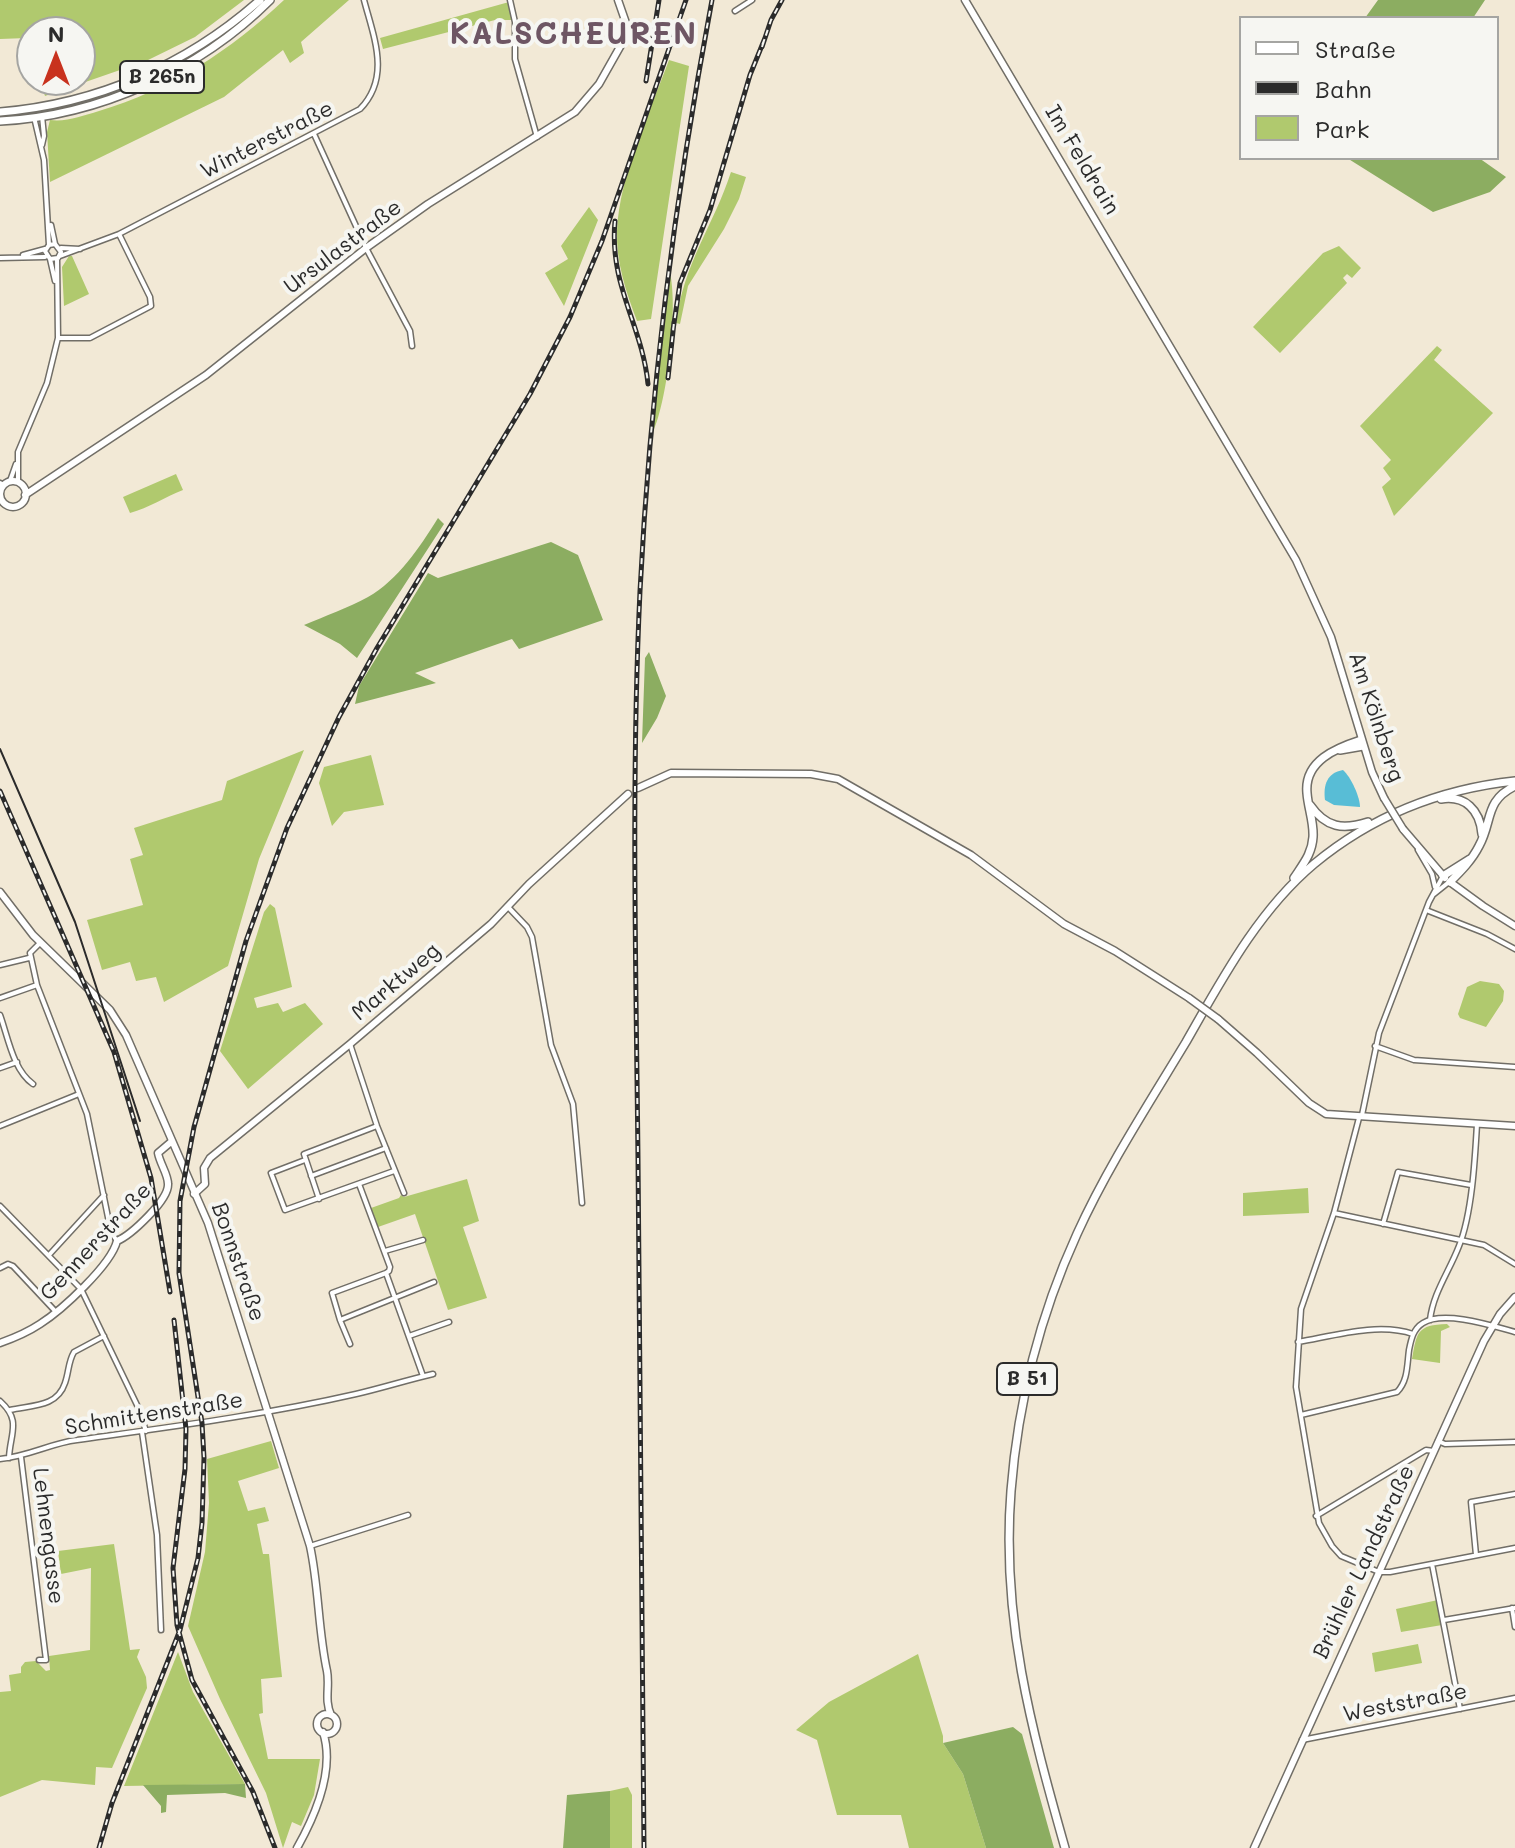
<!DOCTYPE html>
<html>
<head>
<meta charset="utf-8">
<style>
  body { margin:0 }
  #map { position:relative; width:1515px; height:1848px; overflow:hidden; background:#f2e9d6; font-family:Mali,sans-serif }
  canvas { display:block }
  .legend { position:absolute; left:1239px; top:16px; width:260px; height:144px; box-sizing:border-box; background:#f6f6f2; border:2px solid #a5a5a2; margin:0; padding:10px 14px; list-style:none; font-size:24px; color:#2b2b2b }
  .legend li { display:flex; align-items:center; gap:16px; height:40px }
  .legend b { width:40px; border:2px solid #a5a5a2 }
  .north { position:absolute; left:16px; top:16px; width:80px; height:80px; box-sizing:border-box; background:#f6f6f2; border:2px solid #a5a5a2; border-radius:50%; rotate:0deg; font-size:22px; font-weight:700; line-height:32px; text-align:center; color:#2b2b2b }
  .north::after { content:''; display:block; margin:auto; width:28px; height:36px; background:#c8321e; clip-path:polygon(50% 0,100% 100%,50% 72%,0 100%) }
</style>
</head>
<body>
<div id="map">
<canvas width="1515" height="1848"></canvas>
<ul class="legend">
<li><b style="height:10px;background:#fff"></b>Straße</li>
<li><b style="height:10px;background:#2b2b2b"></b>Bahn</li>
<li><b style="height:22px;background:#b0c96e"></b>Park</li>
</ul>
<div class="north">N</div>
</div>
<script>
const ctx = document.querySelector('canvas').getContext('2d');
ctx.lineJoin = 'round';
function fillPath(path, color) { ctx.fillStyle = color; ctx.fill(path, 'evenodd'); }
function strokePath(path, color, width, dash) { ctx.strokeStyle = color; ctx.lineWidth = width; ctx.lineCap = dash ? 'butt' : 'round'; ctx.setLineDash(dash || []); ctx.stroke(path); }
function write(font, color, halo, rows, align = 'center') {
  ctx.font = font + ' Mali,sans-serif'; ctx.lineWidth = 8; ctx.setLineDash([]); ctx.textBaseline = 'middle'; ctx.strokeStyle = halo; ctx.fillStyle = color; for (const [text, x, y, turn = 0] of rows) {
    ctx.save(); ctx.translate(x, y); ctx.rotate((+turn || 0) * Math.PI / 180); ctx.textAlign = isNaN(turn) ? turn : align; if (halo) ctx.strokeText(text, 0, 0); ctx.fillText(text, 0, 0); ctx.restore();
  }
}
const green = new Path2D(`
  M0 0H244L195 37 146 61 45 96 40 80H80V32H32V53L27 38 0 39Z
  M284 0H349L301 42 304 53 290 63 283 50 224 97 50 182 47 132 50 120C67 122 82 116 99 111 170 90 231 50 284 0Z
  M509 2 512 20H495L383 49 380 38Z
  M669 60 689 66 651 319 637 321C626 292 616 262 617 231 620 173 649 114 669 60Z
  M731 172 746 177 739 199 724 229 688 286 680 324 676 323C684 262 713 227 731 172Z
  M589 207 598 220 564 306 545 273 568 259 561 246Z
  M1339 246 1361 268 1352 278 1347 274 1343 278 1347 283 1280 353 1253 327 1323 253Z
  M69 256H72L89 294 64 306 62 267Z
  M669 269C679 302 668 399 653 432Z
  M1437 346 1442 350 1434 360 1493 413 1394 516 1382 487 1391 479 1383 468 1391 460 1360 426Z
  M176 474 183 490C165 497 149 508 130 513L123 497Z
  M304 750 259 859 228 966 164 1002 156 977 136 981 130 962 102 970 87 920 143 905 130 859 143 855 134 828 222 800 227 781Z
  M371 755 384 805 344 812 332 826 319 783 324 767Z
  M270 904 275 908 292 987 254 998 257 1008 278 1003 283 1012 305 1003 323 1024 248 1089 220 1051 264 912Z
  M1480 981 1499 984 1504 991 1503 1001 1486 1027 1460 1018 1458 1014 1467 987Z
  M467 1179 479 1221 463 1227 487 1298 448 1310 415 1214 378 1227 371 1208 399 1198 401 1195 404 1197Z
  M1308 1188 1309 1213 1243 1216V1193Z
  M1447 1324 1450 1327 1441 1331 1440 1363 1412 1359C1417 1332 1417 1325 1447 1324Z
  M271 1441 279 1468 238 1481 248 1511 265 1507 269 1521 257 1524 263 1554H269L282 1677 261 1679 263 1713 259 1714 268 1759H320L314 1795 301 1826 292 1822 283 1848 266 1793 220 1699 188 1626 205 1552 209 1503 207 1459Z
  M114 1544 130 1650 140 1649 137 1657 146 1677 147 1688 112 1768 96 1767 95 1785 42 1780 0 1797V1692L11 1691 9 1675 21 1673V1667L25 1662 36 1661 46 1671 50 1670 49 1656 90 1650 91 1568 61 1574 58 1551Z
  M1438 1600 1442 1625 1401 1632 1396 1609Z
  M1418 1644 1422 1663 1375 1672 1372 1653Z
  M178 1652 193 1692 245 1784 124 1786Z
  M918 1654 943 1736V1743L963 1774 986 1848H909L901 1815H837L817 1740 796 1730 829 1702Z
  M628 1787 632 1795V1848H610V1791Z`);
const forest = new Path2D(`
  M1378 0H1485L1473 18H1365Z
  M1347 158H1479L1506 177 1490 192 1433 212Z
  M438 518 444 524 357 658 340 644 304 625C325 616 348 608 368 597 398 580 420 547 438 518Z
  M551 542 578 555 603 620 519 649 512 639 415 673 436 683 355 704 359 686 428 573 438 578Z
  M649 652 666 696 657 718 642 743 645 658Z
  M1013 1727 1022 1734 1054 1848H986L963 1774 943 1743Z
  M245 1784 246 1798 225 1793 167 1795 166 1812 161 1813V1806L143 1785Z
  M610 1791V1848H563L567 1795Z`);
const water = new Path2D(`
  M1343 770C1351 777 1360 797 1360 807L1334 805 1325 800C1323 785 1327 773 1343 770Z`);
const minor = new Path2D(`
  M510 0 515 22V59L537 137
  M735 11 752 0
  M34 117 44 160 49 245
  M314 134 366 248 410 331 412 346
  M42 145 44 136 42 116
  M51 225 55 244 61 252 58 258 50 259 45 251 49 245 55 244
  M61 248 80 249
  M23 255 45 249
  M60 256 119 234 360 109C391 77 374 38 364 0
  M0 258 45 257
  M50 259 55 281
  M58 338H90L151 306 150 297 119 234
  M10 481 16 464
  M18 482V452L47 383 58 338 57 259
  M0 483 4 485
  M1418 850 1432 874 1435 887
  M1434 894 1449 882
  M508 907 527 927 532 937 551 1045 573 1104 582 1203
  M1426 910 1487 934 1515 949
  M40 943 30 953 37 985 87 1114 111 1232 117 1241
  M0 965 29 958
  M0 998 37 985
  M0 1015C8 1037 13 1070 33 1084
  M350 1044 377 1126 404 1193
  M1375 1046 1414 1060 1515 1067
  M0 1068 17 1062
  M1362 1115 1379 1033 1429 902 1443 876
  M1359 1118 1334 1213 1301 1309 1296 1387 1319 1523 1332 1546 1341 1556 1379 1572H1390L1515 1548
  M0 1126 79 1094
  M305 1160 271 1173 285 1210 394 1171
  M311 1176 386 1148
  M359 1184 390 1267 389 1271 386 1273 423 1376
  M319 1199 304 1154 377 1126
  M0 1206 81 1289 138 1407 146 1431
  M1334 1213 1484 1245 1515 1264
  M1383 1224 1398 1172 1471 1185
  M385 1251 423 1240
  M49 1255 104 1195
  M0 1268 8 1264 13 1266 56 1312
  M386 1273 332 1293 340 1320 434 1282
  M340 1320 350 1344
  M1430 1320C1433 1293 1449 1272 1459 1246 1472 1214 1475 1159 1477 1124
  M409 1336 449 1322
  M1298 1342C1333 1336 1378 1322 1413 1334
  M0 1401C22 1421 10 1433 9 1458
  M10 1410C30 1405 57 1408 65 1383 69 1372 68 1362 74 1352L104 1336
  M1301 1415 1397 1392C1408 1381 1407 1365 1409 1350 1411 1340 1413 1329 1423 1323 1444 1310 1493 1326 1515 1332
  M142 1432 157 1535 161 1630
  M1438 1441 1445 1444 1515 1442
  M21 1457 46 1660H39
  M0 1459C30 1456 51 1443 77 1440 170 1427 264 1415 356 1394 382 1388 407 1380 433 1374
  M1316 1516 1426 1450 1434 1451
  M310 1546 408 1515
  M1476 1555 1471 1502 1515 1494
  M1432 1564 1460 1709
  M1512 1608 1515 1627
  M1444 1620 1515 1608
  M1302 1740 1515 1698`);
const tertiary = new Path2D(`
  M0 494a13 13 0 1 1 26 0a13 13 0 1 1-26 0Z
  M25 495 206 375 366 248 428 204 575 112 599 84 625 38 626 23 618 0
  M638 788 671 773 811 774 838 779 971 855 1064 924 1115 951 1189 998
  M1450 882 1483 906 1515 926
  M1218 1019 1257 1053 1309 1103 1326 1114 1515 1126
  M194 1194 205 1184 204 1168 210 1158 350 1044 491 924 529 884 628 794
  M0 1343C14 1338 28 1332 40 1324 62 1310 111 1265 117 1241 131 1235 169 1200 168 1184 168 1174 160 1164 158 1153L171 1142
  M1254 1848 1484 1341 1500 1314 1515 1297`);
const secondary = new Path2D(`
  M965 0 1296 560 1331 637 1372 772 1384 798
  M1403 829 1445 878
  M0 892 33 935 110 1010 126 1035 208 1223 310 1546C319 1587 318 1630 327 1671 330 1686 324 1700 331 1715
  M317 1724a10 10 0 1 1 20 0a10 10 0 1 1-20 0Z
  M297 1848C315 1816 335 1769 323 1732`);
const primary = new Path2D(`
  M0 112C97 104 187 65 260 0
  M0 121C99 116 200 70 270 0`);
const trunk = new Path2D(`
  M1340 750 1363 746
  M1441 799C1465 795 1480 810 1482 834
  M1310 805C1326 828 1343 830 1368 822
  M1443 876 1470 859
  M1294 878C1303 864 1312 854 1313 837 1314 822 1308 808 1307 793 1304 761 1336 748 1361 740
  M1450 882C1461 871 1472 860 1479 846 1493 821 1484 801 1515 786
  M1065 1848C1031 1728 1001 1617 1011 1491 1018 1402 1040 1315 1077 1234 1107 1168 1148 1105 1186 1042 1222 979 1258 911 1314 864 1372 816 1440 789 1515 781`);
const tram = new Path2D(`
  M0 749 75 922 140 1121`);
const rail = new Path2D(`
  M762 47 771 20 782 0
  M646 81 659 0
  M615 221C609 286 642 324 648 384
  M673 330 680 283 710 210 750 75 765 38
  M668 378 674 322
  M0 791 114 1052 151 1178 170 1292
  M174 1320 186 1429 185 1469 173 1568 177 1625 192 1680 253 1792 275 1848
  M99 1848 112 1803 180 1630 198 1558 202 1523 204 1458 202 1423 179 1273 180 1201 194 1127 246 941 287 828 339 717 377 648 530 394 570 317 602 241 686 0
  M644 1848C642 1618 640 1389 638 1159 636 970 631 780 640 591 650 392 675 196 712 0`);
const tertiaryBridge = new Path2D(`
  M1189 998 1218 1019`);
const secondaryBridge = new Path2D(`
  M1384 798 1403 829`);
const shields = [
  [162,77,84],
  [1027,1379,60]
];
const shieldNames = [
  ["B 265n",162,77],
  ["B 51",1027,1379]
];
const streetNames = [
  ["Winterstraße",267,140,-27],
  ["Im Feldrain",1082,160,59],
  ["Ursulastraße",343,247,-37],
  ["Am Kölnberg",1376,717,72],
  ["Marktweg",396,982,-40],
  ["Gennerstraße",96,1242,-47],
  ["Bonnstraße",238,1262,71],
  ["Schmittenstraße",154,1414,-9],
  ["Lehnengasse",48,1536,83],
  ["Brühler Landstraße",1364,1562,-65],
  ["Weststraße",1405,1703,-11]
];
const districtNames = [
  ["KALSCHEUREN",574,35]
];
fillPath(green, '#b0c96e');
fillPath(forest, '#8cad61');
fillPath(water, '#58bdd6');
strokePath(minor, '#716e67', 7);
strokePath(tertiary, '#716e67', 9);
strokePath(secondary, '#716e67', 9);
strokePath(primary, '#716e67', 10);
strokePath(trunk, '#716e67', 10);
strokePath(minor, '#fff', 4);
strokePath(tertiary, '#fff', 6);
strokePath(secondary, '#fff', 6);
strokePath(primary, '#fff', 7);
strokePath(trunk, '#fff', 7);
strokePath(tram, '#2b2b2b', 2);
strokePath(rail, '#2b2b2b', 5);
strokePath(rail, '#f6f6f2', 2, [6]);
strokePath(tertiaryBridge, '#716e67', 9, []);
strokePath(secondaryBridge, '#716e67', 9, []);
strokePath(tertiaryBridge, '#fff', 6);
strokePath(secondaryBridge, '#fff', 6);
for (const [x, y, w] of shields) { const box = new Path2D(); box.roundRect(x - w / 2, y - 16, w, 32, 6); ctx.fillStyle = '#f6f6f2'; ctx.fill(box); strokePath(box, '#2b2b2b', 2); }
write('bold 20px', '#2b2b2b', null, shieldNames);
write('22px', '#2b2b2b', '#f6f6f2', streetNames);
ctx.letterSpacing = '2px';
write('bold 30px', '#6e5664', '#f6f6f2', districtNames);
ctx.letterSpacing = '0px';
</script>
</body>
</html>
